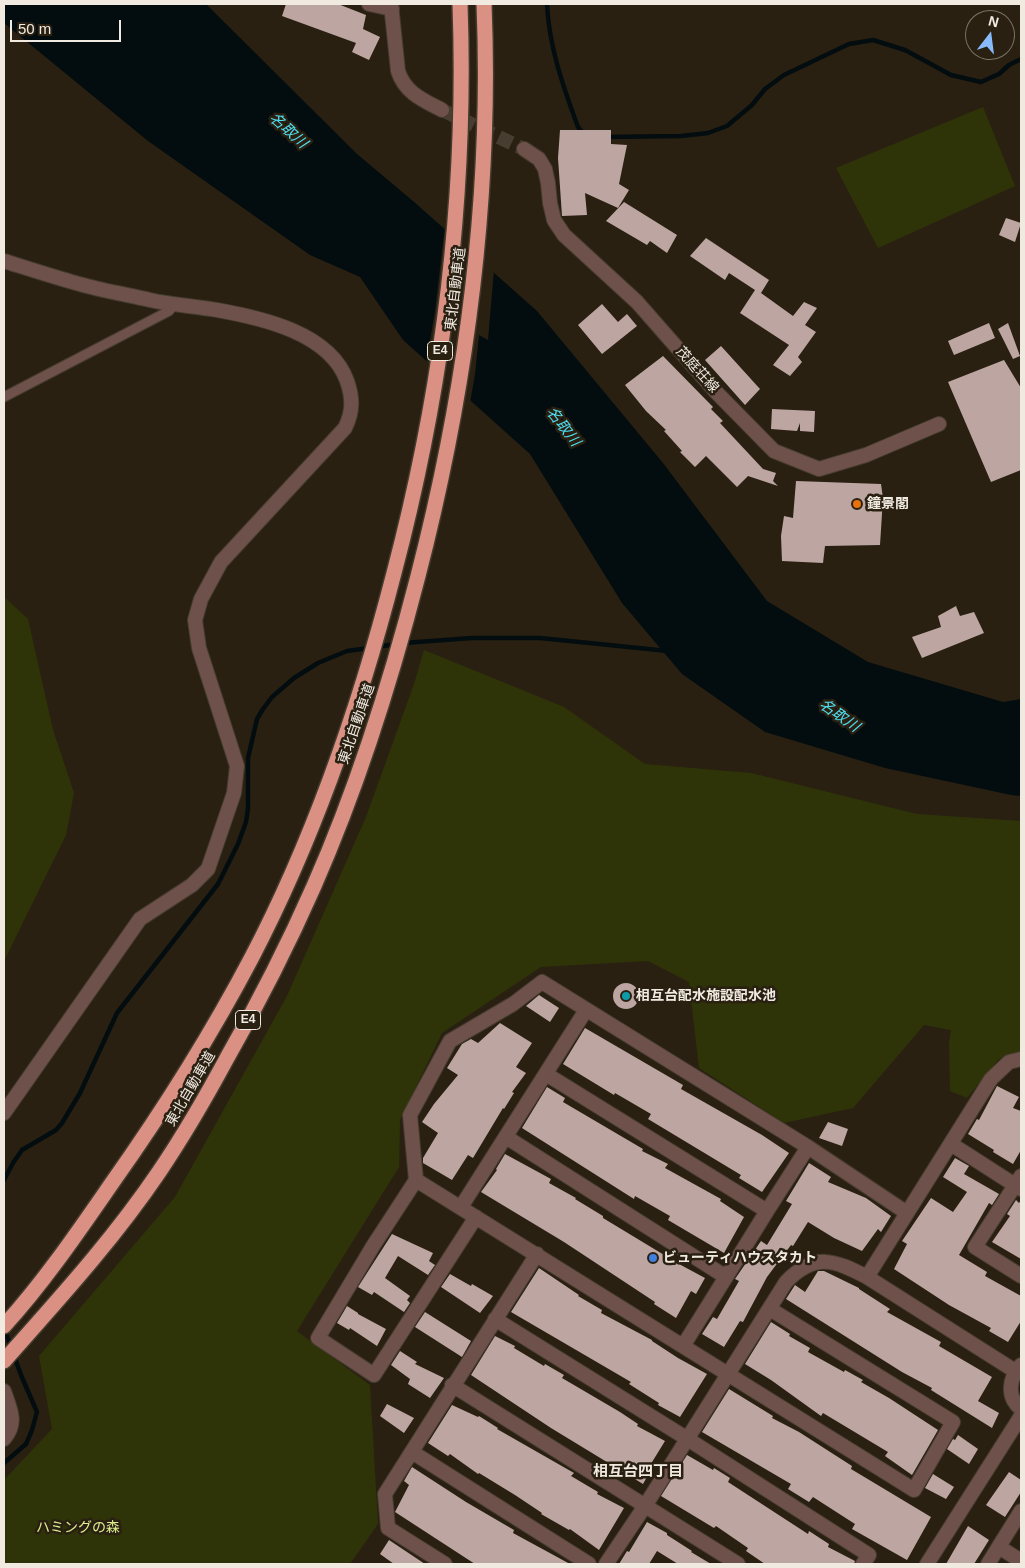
<!DOCTYPE html>
<html>
<head>
<meta charset="utf-8">
<style>
  body { margin:0 }
  #map { position:relative; width:1025px; height:1568px; overflow:hidden; background:#292012; font-family:Helvetica,sans-serif }
  canvas { display:block }
  .frame { position:absolute; inset:0; border:5px solid #f0eae1; pointer-events:none }
  .north { position:absolute; left:965px; top:10px; width:50px; height:50px; box-sizing:border-box; background:#292012; border:1px solid #797165; border-radius:50%; rotate:15deg; font-size:14px; font-weight:700; line-height:20px; text-align:center; color:#f0eae1 }
  .north::after { content:''; display:block; margin:auto; width:18px; height:22px; background:#88bbfc; clip-path:polygon(50% 0,100% 100%,50% 72%,0 100%) }
  .scale { position:absolute; left:10px; top:20px; width:111px; height:22px; box-sizing:border-box; border:2px solid #f0eae1; border-top:0; padding-left:6px; font-size:15px; line-height:18px; white-space:nowrap; color:#f0eae1; -webkit-text-stroke:4px #292012; paint-order:stroke }
</style>
</head>
<body>
<div id="map">
<canvas width="1025" height="1568"></canvas>
<div class="frame"></div>
<div class="north">N</div>
<div class="scale">50 m</div>
</div>
<script>
const ctx = document.querySelector('canvas').getContext('2d');
ctx.lineJoin = 'round';
function fillPath(path, color) { ctx.fillStyle = color; ctx.fill(path, 'evenodd'); }
function strokePath(path, color, width, dash) { ctx.strokeStyle = color; ctx.lineWidth = width; ctx.lineCap = dash ? 'butt' : 'round'; ctx.setLineDash(dash || []); ctx.stroke(path); }
function write(font, color, halo, rows, align = 'center') {
  ctx.font = font + ' Helvetica,"Noto Sans JP",sans-serif'; ctx.lineWidth = 5; ctx.setLineDash([]); ctx.textBaseline = 'middle'; ctx.strokeStyle = halo; ctx.fillStyle = color; for (const [text, x, y, turn = 0] of rows) {
    ctx.save(); ctx.translate(x, y); ctx.rotate((+turn || 0) * Math.PI / 180); ctx.textAlign = isNaN(turn) ? turn : align; if (halo) ctx.strokeText(text, 0, 0); ctx.fillText(text, 0, 0); ctx.restore();
  }
}
const green = new Path2D(`
  M983 107 1015 186 878 248 836 168Z
  M4 597 28 619 53 730 74 793 66 835 4 961Z
  M424 650 564 707 645 764 751 773 917 814 1021 821V1053L999 1059 967 1098 950 1091 949 1043 951 1030 924 1025 853 1108 784 1123 699 1068 689 982 648 961 541 967 442 1033 400 1120 399 1167 297 1331 370 1385 378 1524 350 1564H4V1480L52 1429 39 1356 175 1197 287 996 366 817 414 684Z`);
const water = new Path2D(`
  M4 4H206L357 154 413 201 537 311 663 463 767 601 868 662 1003 702 1021 699V796L1011 795 885 768 765 732 682 674 622 603 530 454 403 340 360 277 310 255 148 141 4 23Z`);
const pier = new Path2D(`
  M445 226 494 270 488 340 479 335 475 374 470 403 426 364 435 311Z`);
const stream = new Path2D(`
  M547 4C549 47 563 86 578 127L583 133
  M606 137 681 136 708 133 727 126 752 105 765 89 784 75 849 44 873 40 905 50 951 75 981 82 999 74 1009 65 1021 59
  M404 643 472 638H540L668 651
  M377 647 396 644
  M4 1180 13 1163 22 1150 56 1130 62 1123 80 1093 117 1013 218 884 238 844 246 822 248 808V758L257 719 263 709 272 697 294 678 318 663 347 651 369 648
  M4 1463 26 1444 32 1430 37 1412 21 1375 4 1328`);
const building = new Path2D(`
  M286 4H338L366 15 363 29 380 37 369 60 352 52 356 43 282 16Z
  M560 130H611V144L627 145 619 184 629 190 618 208 585 193 587 215 562 216 558 158Z
  M624 202 677 235 667 253 650 241 647 245 606 221Z
  M1006 218 1021 223 1015 242 999 235Z
  M706 238 769 280 761 293 793 316 804 302 817 308 805 325 816 332 798 357 802 362 790 376 773 365 789 345 740 313 755 290 729 273 725 280 690 256Z
  M602 304 618 322 627 314 637 326 602 354 578 325Z
  M989 323 995 338 954 355 948 341Z
  M1008 323 1020 356 1013 359 998 329Z
  M721 346 760 389 745 405 705 360Z
  M663 356 713 407 711 409 723 421 720 423 763 469 776 473 773 481 778 486 748 476 737 487 706 456 695 467 680 452 682 451 664 431 666 430 646 411 625 385Z
  M1004 360 1021 388V470L991 482 948 382Z
  M772 409 815 411 814 432 800 431V423L797 431 771 429Z
  M796 481 881 484 883 498 880 545 825 546 823 563 782 561 781 536 784 516 793 518Z
  M956 606 960 616 974 612 984 633 922 658 912 637 941 627 938 616Z
  M613 996a13 13 0 1 1 26 0a13 13 0 1 1-26 0Z
  M539 995 559 1008 550 1022 526 1006Z
  M500 1023 532 1043 516 1067 526 1073 512 1092 514 1093 504 1109 503 1108 473 1158 468 1155 452 1180 423 1163V1158L438 1133 422 1122 434 1104 458 1075 447 1068 462 1044 471 1039 478 1043Z
  M585 1028 683 1085 681 1089 762 1135 789 1153 762 1192 739 1178 741 1175 648 1119 651 1114 615 1093 614 1095 563 1064Z
  M997 1086 1019 1097 1013 1108 1021 1111V1150L1013 1164 993 1152 994 1150 968 1134 977 1119 979 1120Z
  M547 1087 565 1098 563 1102 643 1149 642 1151 668 1164 665 1168 721 1199 720 1201 744 1217 724 1253 668 1220 670 1216 635 1196 634 1199 522 1128Z
  M828 1122 848 1129 842 1146 819 1138Z
  M505 1154 551 1179 549 1183 576 1198 575 1199 603 1216V1218L679 1264 705 1278 696 1294 691 1291 676 1318 654 1304 655 1302 564 1242 481 1192 497 1170 496 1169Z
  M955 1158 969 1166 964 1174 999 1194 992 1205 989 1203 959 1255 987 1272 985 1276 1021 1296V1321L1008 1342 989 1331 991 1328 949 1305 894 1269 907 1244 902 1241 931 1198 953 1212 967 1192 943 1177Z
  M809 1163 831 1177 828 1182 866 1198 891 1216 881 1232 878 1229 862 1251 834 1238 808 1222 793 1246 791 1245 767 1277 743 1322 740 1321 724 1347 702 1334 713 1317 717 1319 739 1281 735 1279 761 1241 767 1245 792 1204 786 1201Z
  M1016 1200 1019 1203 1021 1200V1259L992 1242 1010 1216 1007 1214Z
  M392 1234 433 1253 429 1261 435 1265 428 1275 398 1256 385 1278 410 1296 407 1300 410 1303 404 1312 374 1292 372 1295 358 1287Z
  M539 1268 579 1295 578 1296 602 1310 601 1313 652 1340V1341L678 1358 707 1374 680 1417 658 1405 659 1403 629 1384 631 1382 511 1312Z
  M818 1271H824L859 1288V1289L890 1309 887 1312 941 1342 939 1346 992 1377 978 1401 999 1413 992 1428 931 1390 932 1388 902 1372 786 1299 795 1285 805 1292Z
  M450 1274 471 1286 472 1284 493 1296 480 1313 441 1287Z
  M347 1306 358 1313V1314L386 1329 377 1346 350 1328 349 1330 337 1323Z
  M425 1312 471 1341 462 1357 415 1327Z
  M771 1322 790 1334 789 1336 810 1348 808 1352 844 1372 845 1370 863 1380 861 1382 889 1398 938 1430 912 1475 885 1456 888 1452 823 1413 821 1416 771 1380 745 1364Z
  M495 1336 515 1346 514 1348 544 1366 545 1364 564 1375 562 1378 620 1412 638 1424 637 1426 665 1441 649 1467 652 1468 643 1484 551 1428 471 1375Z
  M400 1351 417 1362 415 1364 444 1378 430 1398 408 1384 410 1379 391 1365Z
  M729 1389 773 1416 772 1418 799 1432 852 1466 851 1469 931 1517 907 1560 852 1529 855 1524 813 1497 809 1502 788 1489 791 1484 702 1432Z
  M387 1404 414 1418 404 1433 380 1416Z
  M452 1405 478 1417 479 1416 498 1428 497 1429 574 1473 571 1476 598 1492 597 1494 624 1508 599 1550 570 1529 569 1530 541 1514 542 1513 515 1495 479 1473 478 1474 450 1454 448 1456 428 1443Z
  M958 1435 978 1449 969 1464 947 1449 953 1439 955 1440Z
  M687 1455 713 1470 714 1468 730 1478 728 1482 808 1534 809 1531 829 1544 828 1547 855 1561 854 1564H765L746 1551 748 1548 716 1526 714 1528 661 1496Z
  M412 1467 466 1502 514 1530 513 1533 570 1564H475L395 1512 409 1485 404 1481Z
  M1009 1472 1021 1480V1492L1005 1517 986 1505Z
  M933 1474 954 1487 946 1499 925 1488Z
  M647 1522 667 1533V1535L692 1551 691 1552 711 1564H678L657 1551 649 1564H650H619L627 1551 629 1552Z
  M968 1526 989 1540 974 1564H946Z
  M389 1540 425 1564H394L380 1554Z`);
const tertiaryTunnel = new Path2D(`
  M442 110 524 149`);
const service = new Path2D(`
  M4 397 169 311 174 305`);
const minor = new Path2D(`
  M369 4 392 9
  M4 261C30 269 57 278 83 285 105 291 128 295 150 300 172 305 195 306 217 310 262 318 330 333 347 381 353 398 353 412 345 428L221 562 201 599 195 620 199 648 237 766 234 793 208 869 192 885 140 919 4 1113
  M506 1137 726 1277 767 1211 546 1074
  M951 1144 1021 1189
  M1021 1176 975 1247 1021 1276
  M416 1180 914 1490 953 1422 770 1309
  M461 1207 586 1010
  M767 1211 808 1147
  M476 1217 374 1375 318 1338 373 1246 416 1180 410 1115 450 1041 513 1004 542 982 808 1147 907 1213
  M867 1277 991 1079 1009 1062 1021 1059
  M495 1319 686 1438 869 1555 863 1564
  M683 1346 726 1277
  M452 1385 738 1564
  M4 1391C10 1409 18 1423 4 1439
  M412 1452 589 1564
  M999 1547 1021 1561
  M445 1564 388 1528 385 1494 537 1254
  M606 1564 645 1506 786 1282C815 1252 834 1260 867 1277L1015 1371
  M988 1564 1021 1511`);
const tertiary = new Path2D(`
  M391 4 398 71C405 93 423 100 442 110
  M524 149 539 159 545 169 548 183 550 203 554 220 564 235 637 302 716 392 774 451 819 469 866 455 939 424
  M1021 1365C1009 1378 1006 1397 1021 1409
  M927 1564 1021 1416`);
const motorway = new Path2D(`
  M4 1326C44 1282 78 1232 112 1183 163 1111 211 1035 252 957 315 836 360 705 394 573 443 387 467 196 460 4
  M4 1361C58 1300 113 1240 159 1172 184 1135 206 1097 227 1058 259 1002 288 945 314 886 358 786 391 681 418 576 466 390 492 197 484 4`);
const markers = [
  [857,504,5,"#e8710a"],
  [626,996,5,"#0f9aa8"],
  [653,1258,5,"#3f7fe0"]
];
const shields = [
  [440,351,25],
  [248,1020,25]
];
const shieldNames = [
  ["E4",440,351],
  ["E4",248,1020]
];
const streetNames = [
  ["東北自動車道",456,289,-83],
  ["茂庭荘線",697,370,48],
  ["東北自動車道",357,724,-71],
  ["東北自動車道",191,1089,-60]
];
const poiNames = [
  ["鐘景閣",867,504],
  ["相互台配水施設配水池",636,996],
  ["ビューティハウスタカト",663,1258]
];
const parkNames = [
  ["ハミングの森",78,1528]
];
const waterNames = [
  ["名取川",288,131,42],
  ["名取川",563,427,52],
  ["名取川",839,716,35]
];
const neighbourhoodNames = [
  ["相互台四丁目",638,1472]
];
fillPath(green, '#2f3408');
fillPath(water, '#030d0f');
fillPath(pier, '#292012');
strokePath(stream, '#030d0f', 4.5);
fillPath(building, '#bda6a1');
strokePath(tertiaryTunnel, '#473e31', 14, [14, 7]);
strokePath(service, '#453c2f', 11);
strokePath(minor, '#453c2f', 16);
strokePath(tertiary, '#453c2f', 16);
strokePath(motorway, '#453c2f', 18);
strokePath(service, '#6f514b', 9);
strokePath(minor, '#6f514b', 14);
strokePath(tertiary, '#6f514b', 14);
strokePath(motorway, '#da9183', 15);
for (const [x, y, r, color] of markers) { const dot = new Path2D(); dot.arc(x, y, r, 0, 2 * Math.PI); ctx.fillStyle = color; ctx.fill(dot); strokePath(dot, '#292012', 2); }
for (const [x, y, w] of shields) { const box = new Path2D(); box.roundRect(x - w / 2, y - 9.5, w, 19, 4); ctx.fillStyle = '#292012'; ctx.fill(box); strokePath(box, '#f0eae1', 1); }
write('bold 12px', '#f0eae1', null, shieldNames);
write('14px', '#f0eae1', '#292012', streetNames);
write('bold 14px', '#f0eae1', '#292012', poiNames, 'left');
write('14px', '#deee8e', '#292012', parkNames);
write('italic 15px', '#4eddf0', '#292012', waterNames);
write('bold 15px', '#f0eae1', '#292012', neighbourhoodNames);
</script>
</body>
</html>
